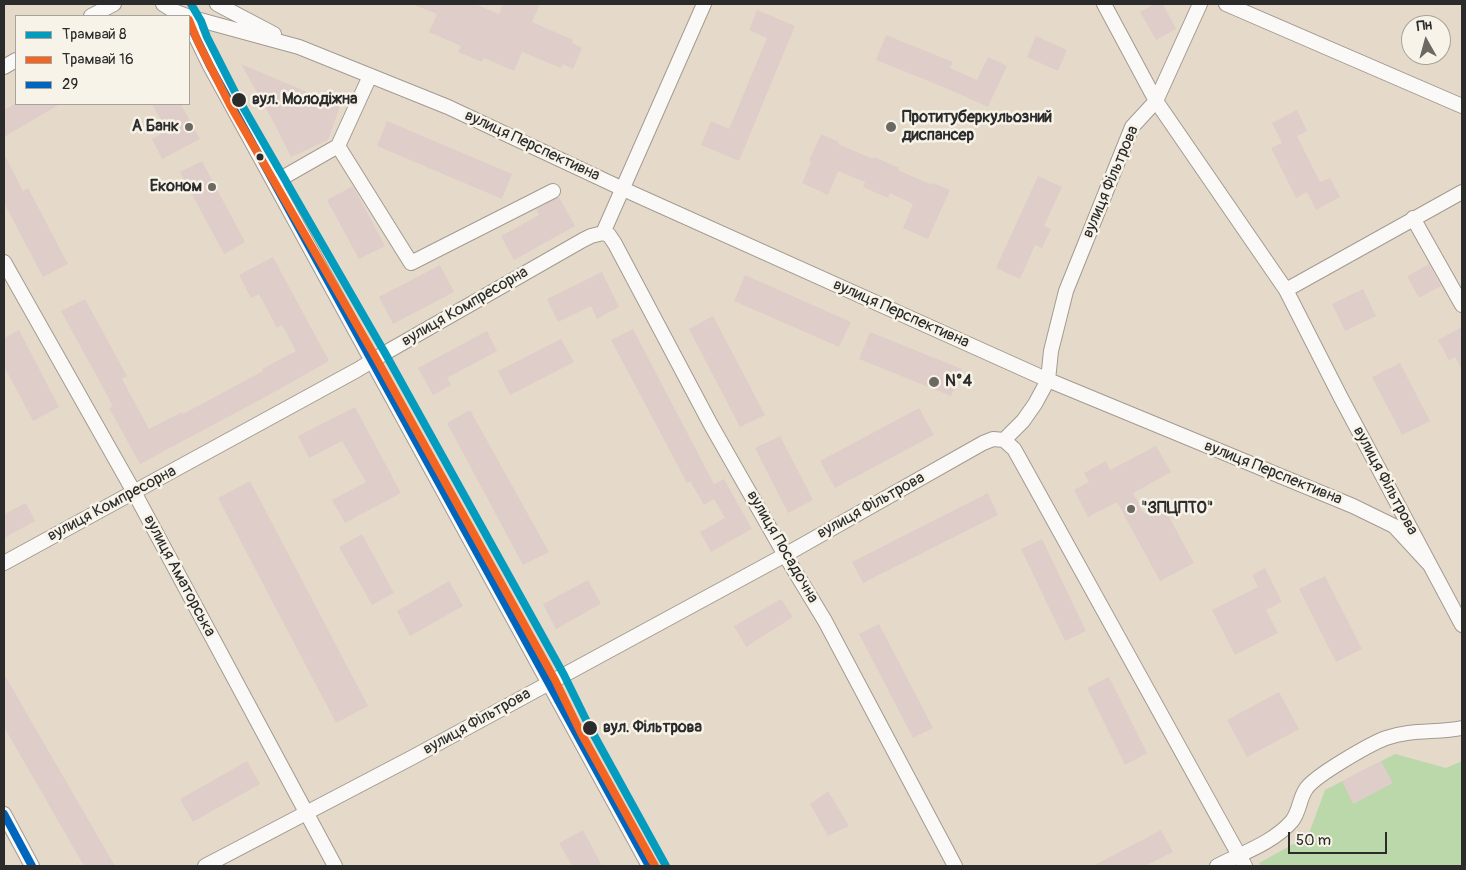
<!DOCTYPE html>
<html>
<head>
<meta charset="utf-8">
<style>
  body { margin:0 }
  #map { position:relative; width:1466px; height:870px; overflow:hidden; background:#e5dac9; font-family:Pangolin,sans-serif }
  canvas { display:block }
  .frame { position:absolute; inset:0; border:5px solid #2b2b2b; pointer-events:none }
  .legend { position:absolute; left:15px; top:15px; width:175px; height:90px; box-sizing:border-box; background:#f7f3e8; border:1px solid #a5a39c; margin:0; padding:6px 9px; list-style:none; font-size:15px; color:#2b2b2b }
  .legend li { display:flex; align-items:center; gap:10px; height:25px }
  .legend b { width:25px; border:1px solid #a5a39c }
  .north { position:absolute; left:1401px; top:15px; width:50px; height:50px; box-sizing:border-box; background:#f7f3e8; border:1px solid #a5a39c; border-radius:50%; rotate:353deg; font-size:14px; font-weight:700; line-height:20px; text-align:center; color:#2b2b2b }
  .north::after { content:''; display:block; margin:auto; width:18px; height:22px; background:#6c6862; clip-path:polygon(50% 0,100% 100%,50% 72%,0 100%) }
  .scale { position:absolute; left:1288px; top:832px; width:99px; height:22px; box-sizing:border-box; border:2px solid #2b2b2b; border-top:0; padding-left:6px; font-size:15px; line-height:18px; white-space:nowrap; color:#2b2b2b; -webkit-text-stroke:4px #f7f3e8; paint-order:stroke }
</style>
</head>
<body>
<div id="map">
<canvas width="1466" height="870"></canvas>
<div class="frame"></div>
<ul class="legend">
<li><b style="height:6px;background:#049cbe"></b>Трамвай 8</li>
<li><b style="height:6px;background:#f26522"></b>Трамвай 16</li>
<li><b style="height:6px;background:#0065bd"></b>29</li>
</ul>
<div class="north">Пн</div>
<div class="scale">50 m</div>
</div>
<script>
const ctx = document.querySelector('canvas').getContext('2d');
ctx.lineJoin = 'round';
function fillPath(path, color) { ctx.fillStyle = color; ctx.fill(path, 'evenodd'); }
function strokePath(path, color, width, dash) { ctx.strokeStyle = color; ctx.lineWidth = width; ctx.lineCap = dash ? 'butt' : 'round'; ctx.setLineDash(dash || []); ctx.stroke(path); }
function write(font, color, halo, rows, align = 'center') {
  ctx.font = font + ' Pangolin,sans-serif'; ctx.lineWidth = 5; ctx.setLineDash([]); ctx.textBaseline = 'middle'; ctx.strokeStyle = halo; ctx.fillStyle = color; for (const [text, x, y, turn = 0] of rows) {
    ctx.save(); ctx.translate(x, y); ctx.rotate((+turn || 0) * Math.PI / 180); ctx.textAlign = isNaN(turn) ? turn : align; if (halo) ctx.strokeText(text, 0, 0); ctx.fillText(text, 0, 0); ctx.restore();
  }
}
const green = new Path2D(`
  M1395 754 1446 768 1462 761V866H1261L1259 863 1308 836 1325 790Z`);
const building = new Path2D(`
  M412 4H475L499 14 503 4H540L532 22 573 40 572 43 582 48 573 69 563 64 561 68 522 52 514 71 484 58 482 62 458 52 461 46 429 32 437 14Z
  M1155 4H1163L1176 29 1156 40 1140 12Z
  M757 10 795 26 739 161 701 145 711 121 729 129 767 38 749 30Z
  M886 35 953 62 950 68 977 80 988 57 1007 66 988 107 948 89 876 60Z
  M1036 36 1067 50 1058 71 1027 57Z
  M241 64 340 106 328 140 291 157 273 121Z
  M15 104H60L4 137V110Z
  M152 104H181L200 139 162 159 152 139 167 131Z
  M1297 110 1307 131 1297 136 1320 182 1330 178 1340 197 1316 210 1307 192 1296 198 1271 148 1282 143 1272 123Z
  M387 121 512 174 502 199 377 146Z
  M821 134 839 142 838 144 873 159 874 157 899 168 898 170 932 185 933 183 950 190 928 239 903 228 913 204 890 193 888 198 863 187 865 182 838 171 828 195 802 183 811 162 809 161Z
  M4 154 23 191 28 188 68 264 43 277 4 203Z
  M202 161 245 242 224 254 180 172Z
  M1038 176 1062 187 1044 226 1051 229 1042 248 1035 245 1020 279 996 268Z
  M353 186 385 246 359 259 327 200Z
  M559 197 575 226 514 260 501 236 539 215 536 209Z
  M273 257 329 361 269 395 140 464 109 408 113 406 61 311 85 299 127 376 122 379 149 429 182 412 183 414 263 371 262 369 296 351 282 325 277 328 259 294 251 298 239 275Z
  M1429 264 1441 286 1419 298 1407 276Z
  M440 265 454 292 393 324 379 297Z
  M602 272 619 307 597 319 591 306 558 322 547 299Z
  M745 275 851 322 839 347 734 301Z
  M1363 289 1376 316 1345 331 1332 304Z
  M713 316 765 415 740 427 689 329Z
  M1462 327V370L1455 357 1449 360 1438 340Z
  M633 329 714 484 724 479 752 529 711 552 700 532 725 518 714 499 704 505 690 481 687 483 611 340Z
  M19 330 59 407 33 421 4 366V338Z
  M487 331 497 351 447 378 451 385 433 395 418 368Z
  M870 332 962 369 951 396 859 359Z
  M561 339 574 362 510 395 498 371Z
  M1400 363 1430 421 1402 435 1372 377Z
  M355 407 401 493 345 523 332 500 366 482 342 441 309 458 298 436Z
  M919 408 934 435 835 488 820 461Z
  M470 410 549 552 523 565 447 423Z
  M780 436 813 500 788 513 755 448Z
  M1156 446 1171 472 1133 493 1144 514 1162 504 1194 563 1160 581 1117 502 1088 517 1074 490 1089 482 1084 473 1106 461 1110 470Z
  M250 481 368 706 336 723 218 498Z
  M988 493 998 515 863 583 852 562Z
  M26 503 35 521 4 538V514Z
  M362 534 394 593 372 605 339 547Z
  M1042 539 1086 631 1065 641 1021 549Z
  M1265 568 1282 602 1266 610 1278 633 1235 655 1212 610 1258 587 1252 575Z
  M1325 576 1362 649 1336 662 1299 589Z
  M588 580 601 604 556 629 543 604Z
  M449 581 463 606 410 636 397 611Z
  M781 599 793 617 746 647 734 626Z
  M879 624 933 728 913 738 859 634Z
  M4 674 115 866H84L4 727Z
  M1109 677 1147 753 1125 765 1087 688Z
  M1279 692 1299 729 1247 757 1227 720Z
  M247 761 260 784 193 822 180 799Z
  M1381 761 1393 783 1353 804 1342 781Z
  M828 791 849 826 828 836 810 804Z
  M583 830 602 866H572L559 843Z
  M1161 830 1173 852 1145 866H1093Z`);
const minor = new Path2D(`
  M163 4 174 11 187 16
  M217 4 274 34
  M1104 4 1156 101
  M1226 4 1462 106
  M91 16 114 4
  M189 17 299 47 448 107 623 189 1048 380 1353 506 1394 526 1430 565 1462 625
  M189 23 210 66 649 866
  M4 67 16 60
  M1156 101 1200 4
  M338 146 411 263 553 191
  M275 182 338 146 370 76
  M1413 218 1462 305
  M603 233 609 235 615 244 711 425 785 555 825 621 955 866
  M4 262 134 492 335 866
  M1286 290 1462 192
  M1004 440 1014 449 1018 456 1245 866
  M4 563 357 370 385 353 583 240 591 236 603 233 704 4
  M4 814 32 866
  M205 866 413 757 785 555 983 443 993 439 1004 440 1023 421 1035 404 1048 380 1051 351 1066 291 1132 127 1156 101 1286 290 1340 396 1430 565
  M1217 866C1242 853 1273 843 1292 821 1300 811 1299 799 1306 789 1314 776 1370 744 1386 738 1411 729 1437 733 1462 728`);
const bus1 = new Path2D(`
  M189 23 210 66 649 866
  M4 814 32 866`);
const tram1 = new Path2D(`
  M191 4 201 21 207 37 239 100 385 353 564 675 590 728 666 866`);
const tram2 = new Path2D(`
  M189 20 198 42 230 105 376 358 555 680 581 733 655 866`);
const markers = [
  [239,100,8,"#2b2b2b"],
  [189,127,5,"#6c6862"],
  [891,127,6,"#6c6862"],
  [260,157,4.5,"#2b2b2b"],
  [212,187,5,"#6c6862"],
  [934,382,6,"#6c6862"],
  [1131,509,5,"#6c6862"],
  [590,728,8,"#2b2b2b"]
];
const stopNames = [
  ["вул. Молодіжна",252,100],
  ["вул. Фільтрова",603,728]
];
const poiNames = [
  ["Протитуберкульозний",902,118],
  ["диспансер",902,136],
  ["А Банк",179,127,"right"],
  ["Економ",202,187,"right"],
  ["N°4",945,382],
  ["\"ЗПЦПТО\"",1141,509]
];
const streetNames = [
  ["вулиця Перспективна",532,146,25],
  ["вулиця Фільтрова",1111,182,-67],
  ["вулиця Компресорна",465,307,-30],
  ["вулиця Перспективна",901,314,24],
  ["вулиця Перспективна",1273,473,22],
  ["вулиця Фільтрова",1385,481,62],
  ["вулиця Компресорна",112,504,-28],
  ["вулиця Фільтрова",871,506,-29],
  ["вулиця Посадочна",782,547,60],
  ["вулиця Аматорська",179,576,62],
  ["вулиця Фільтрова",477,722,-29]
];
fillPath(green, '#bad8a9');
fillPath(building, '#decdc9');
strokePath(minor, '#a19b91', 16);
strokePath(minor, '#fbf9f7', 14);
strokePath(bus1, '#0065bd', 8);
strokePath(tram1, '#049cbe', 8);
strokePath(tram2, '#f26522', 8);
for (const [x, y, r, color] of markers) { const dot = new Path2D(); dot.arc(x, y, r, 0, 2 * Math.PI); ctx.fillStyle = color; ctx.fill(dot); strokePath(dot, '#f7f3e8', 2); }
write('bold 16px', '#2b2b2b', '#f7f3e8', stopNames, 'left');
write('bold 16px', '#2b2b2b', '#f7f3e8', poiNames, 'left');
write('16px', '#2b2b2b', '#f7f3e8', streetNames);
</script>
</body>
</html>
